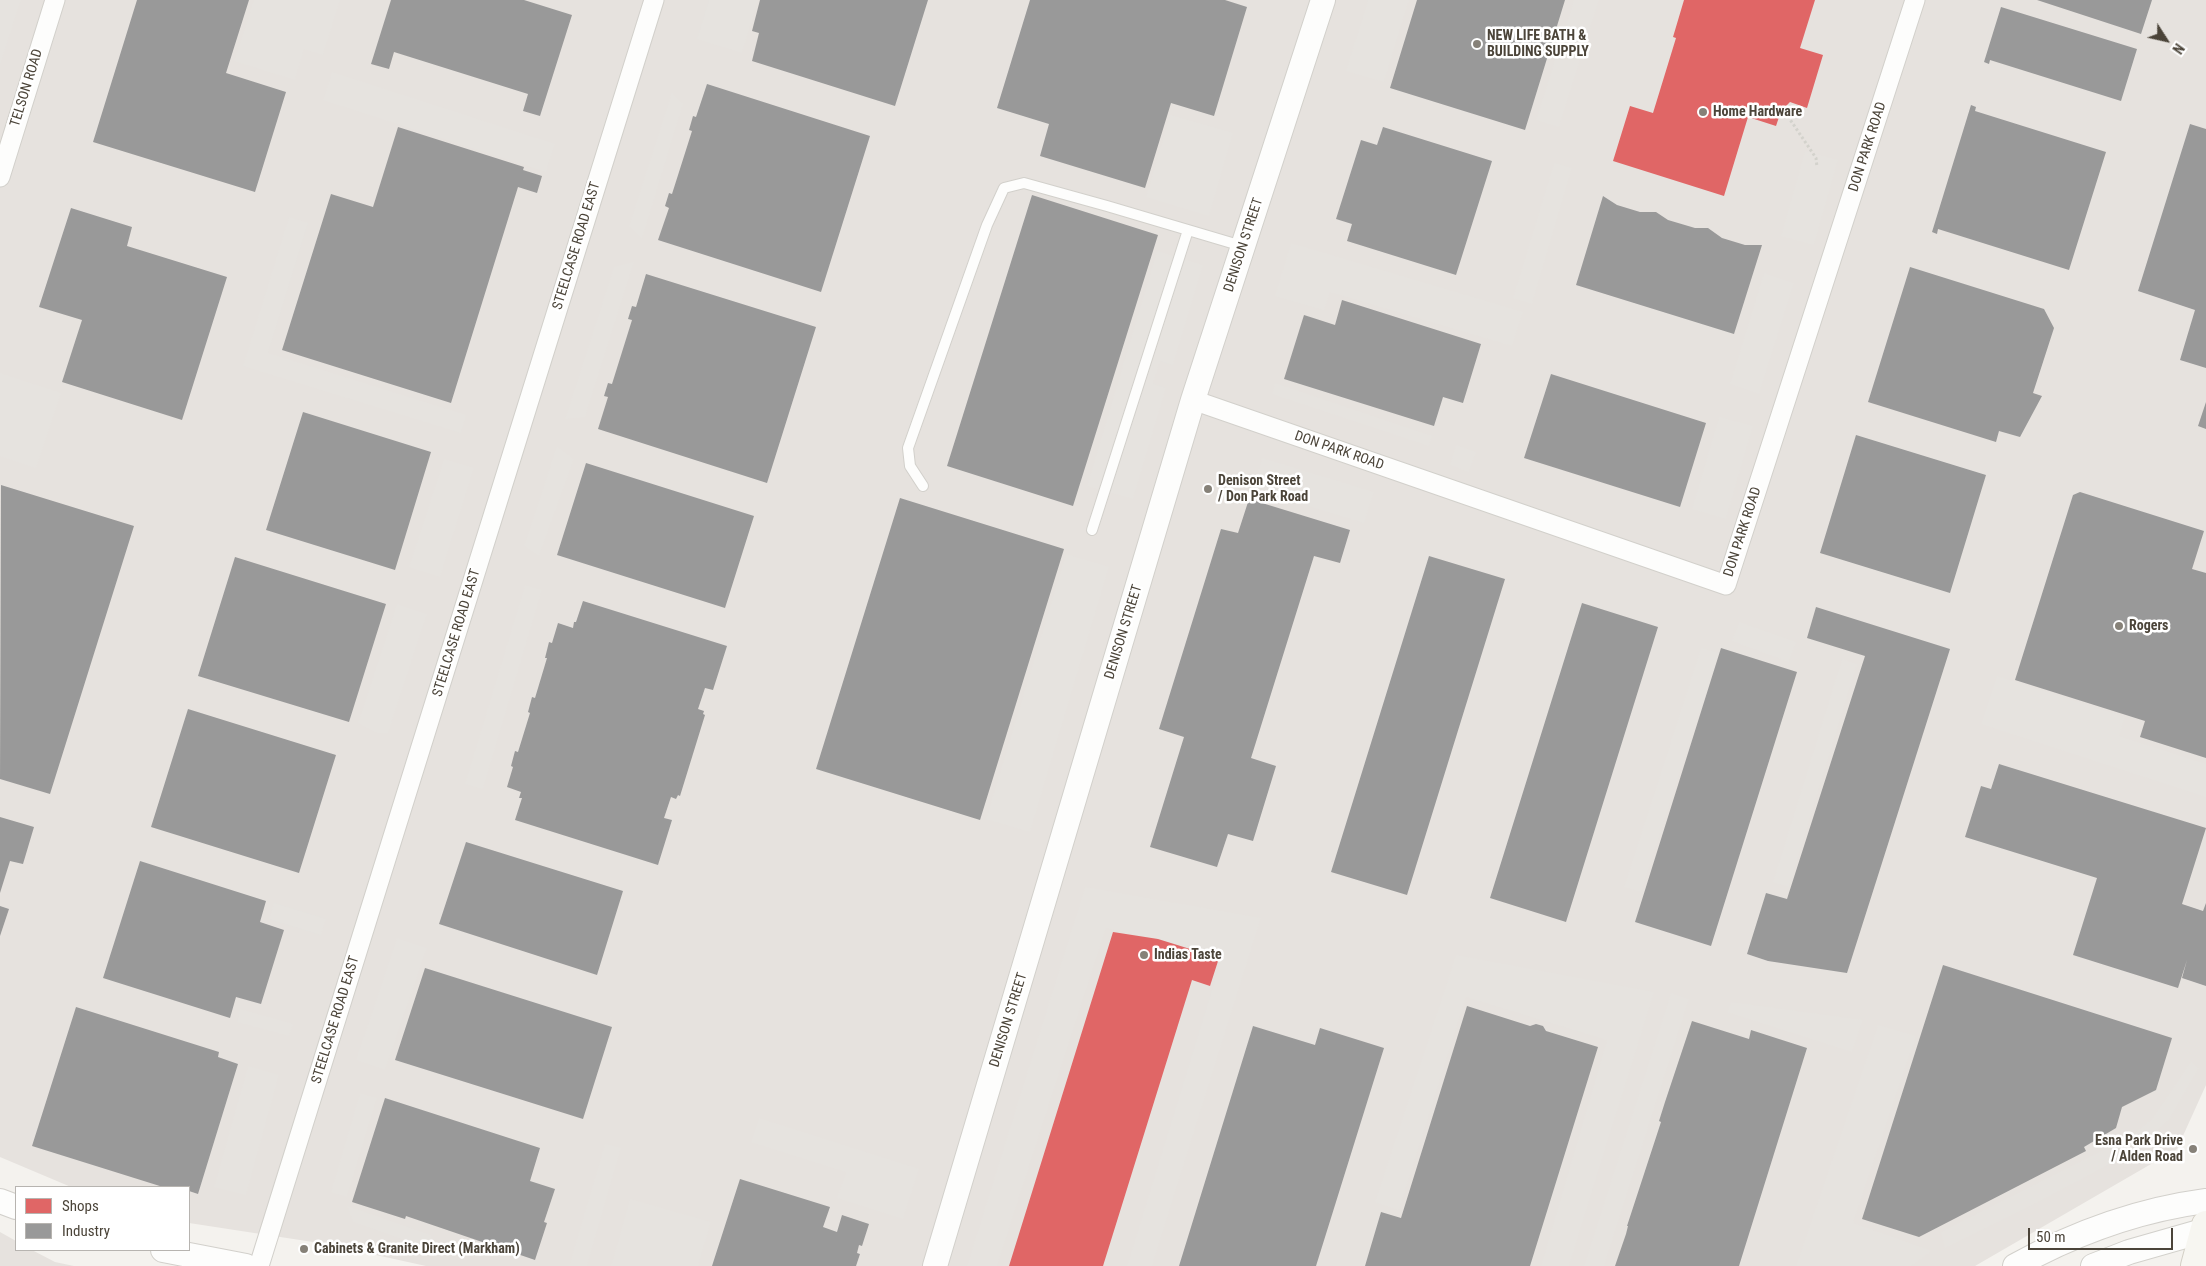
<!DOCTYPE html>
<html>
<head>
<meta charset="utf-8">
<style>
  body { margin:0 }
  #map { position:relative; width:2206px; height:1266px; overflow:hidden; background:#f4f2ee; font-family:"Roboto Condensed",sans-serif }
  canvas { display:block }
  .legend { position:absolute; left:15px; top:1186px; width:175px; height:65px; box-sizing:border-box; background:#fff; border:1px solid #b7b4b0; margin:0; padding:6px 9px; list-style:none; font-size:15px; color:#4b4439 }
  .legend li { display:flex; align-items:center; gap:10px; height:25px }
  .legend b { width:25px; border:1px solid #b7b4b0 }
  .north { position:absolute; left:2141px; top:15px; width:50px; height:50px; -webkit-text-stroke:4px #fff; paint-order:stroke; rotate:125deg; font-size:14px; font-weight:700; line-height:20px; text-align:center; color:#4b4439 }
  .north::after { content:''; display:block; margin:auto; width:18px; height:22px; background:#4b4439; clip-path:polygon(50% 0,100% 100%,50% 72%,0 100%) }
  .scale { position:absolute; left:2028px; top:1228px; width:145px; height:22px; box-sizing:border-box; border:2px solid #4b4439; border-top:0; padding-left:6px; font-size:15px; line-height:18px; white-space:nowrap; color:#4b4439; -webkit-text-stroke:4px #fff; paint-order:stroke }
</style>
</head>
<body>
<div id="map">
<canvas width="2206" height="1266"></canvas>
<ul class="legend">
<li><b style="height:14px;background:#e06666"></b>Shops</li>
<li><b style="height:14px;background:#999"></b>Industry</li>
</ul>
<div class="north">N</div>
<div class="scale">50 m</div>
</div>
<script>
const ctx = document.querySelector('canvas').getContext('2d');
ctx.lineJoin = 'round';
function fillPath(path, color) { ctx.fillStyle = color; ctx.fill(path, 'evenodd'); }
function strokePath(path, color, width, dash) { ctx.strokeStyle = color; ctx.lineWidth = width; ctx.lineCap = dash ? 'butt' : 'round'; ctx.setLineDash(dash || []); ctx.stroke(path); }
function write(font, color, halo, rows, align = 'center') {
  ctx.font = font + ' "Roboto Condensed",sans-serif'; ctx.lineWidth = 5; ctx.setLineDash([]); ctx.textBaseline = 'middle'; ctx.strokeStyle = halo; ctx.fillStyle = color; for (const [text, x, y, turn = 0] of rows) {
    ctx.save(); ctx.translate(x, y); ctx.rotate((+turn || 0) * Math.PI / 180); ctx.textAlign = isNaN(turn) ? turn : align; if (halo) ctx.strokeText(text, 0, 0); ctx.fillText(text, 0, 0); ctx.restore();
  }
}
const industrial = new Path2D(`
  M0 0H2206V1085L2177 1149 1975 1266H426L326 1244 189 1223V1187H71L0 1157Z
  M0 1232 16 1241V1250H32L55 1262 74 1266H0Z`);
const parking = new Path2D(`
  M0 0H21L0 65Z
  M254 0H340L323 55 304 49 295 80 234 61Z
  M709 0H758L742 53 697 39Z
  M1368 0H1409L1384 82 1346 71Z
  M1574 0H1599L1559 127 1536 120Z
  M332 72 555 144 546 172 323 100Z
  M672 92 683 104 642 239 629 226Z
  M1170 115 1233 133 1209 216 1146 197Z
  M1805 151 1838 160 1814 245 1781 236Z
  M1554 163 1572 168 1532 304 1513 298Z
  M289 217 308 223 268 353 466 415 461 433 243 366Z
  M1291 243 1523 312 1512 346 1330 292 1324 310 1275 296Z
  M1157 251 1203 265 1173 365 1160 361 1153 384 1166 388 1133 499 1087 486Z
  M634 262 585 417 565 419 614 267Z
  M1764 273 1794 283 1759 394 1730 384Z
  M0 373 61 393 36 468 0 456Z
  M1275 383 1432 436 1429 446 1272 394Z
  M1719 417 1753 426 1726 519 1692 509Z
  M1456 445 1476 452 1469 472 1450 465Z
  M557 446 574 459 539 556 524 546Z
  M1262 458 1374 492 1364 523 1253 489Z
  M444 459 474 468 440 577 409 567Z
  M1066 554 1109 567 1030 832 986 819Z
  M525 585 542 590 483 789 465 784Z
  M397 604 427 614 388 733H377L358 723Z
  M1739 622 1796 642 1789 662 1732 641Z
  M1701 648 1719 653 1641 892 1624 887Z
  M1842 659 1857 664 1789 887 1773 882Z
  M1997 676 2125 717 2119 736 2206 764V797L1981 724Z
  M1085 887 1261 918 1152 1266H1127L1223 954 1106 928 997 1266H967Z
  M274 903 326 919 321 935 269 919Z
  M397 938 427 948 385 1070 356 1060Z
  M1456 955 1654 992 1569 1266H1541L1607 1040 1466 997 1399 1210 1375 1202Z
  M1671 993 1689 999 1604 1266H1584Z
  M1731 1002 1863 1020 1852 1052 1727 1012Z
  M240 1009 293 1024 289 1036 237 1022Z
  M1878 1025 1916 1036 1853 1223 1932 1251 1911 1266H1796Z
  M2191 1061 2199 1068 2169 1120 2138 1149 2038 1202 1945 1248 1941 1232 2129 1137 2152 1119Z
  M248 1066 279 1075 246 1195 214 1187Z
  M360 1093 377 1098 347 1197 331 1192Z
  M759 1118 919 1169 903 1219 837 1198 846 1172 751 1142Z
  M605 1144 621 1148 587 1266H569Z
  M630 1199 711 1222 698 1266H611Z
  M347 1206 431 1235 437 1251 353 1222Z`);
const shops = new Path2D(`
  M1684 0H1815L1800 48 1823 55 1807 108 1790 102 1781 111 1776 126 1748 117 1724 196 1613 161 1630 106 1653 113 1676 38 1673 37Z
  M1113 932 1158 939 1219 958 1210 986 1192 980 1103 1266H1009Z`);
const industry = new Path2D(`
  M137 0H249L226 73 286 92 255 192 93 142Z
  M391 0H524L572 15 540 116 523 111 528 94 394 52 389 69 371 64Z
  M760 0H928L895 106 752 61 759 33 752 31Z
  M1030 0H1225L1247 7 1214 116 1171 103 1145 188 1040 156 1049 124 997 108Z
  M1417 0H1565L1525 130 1390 88Z
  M2037 0H2152L2141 34Z
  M2001 7 2137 49 2121 101 1990 60 1989 64 1984 62Z
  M707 84 870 136 821 292 658 240 669 208 665 206 669 193 672 194 692 131 689 130 693 116 696 117Z
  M1971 105 1976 107 1975 111 2106 152 2069 270 1938 229 1937 234 1932 232Z
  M2190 124 2206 129V368L2180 360 2195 310 2138 291Z
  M398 127 524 167 523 170 542 176 537 193 518 187 451 403 282 350 331 194 373 207Z
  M1383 127 1492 161 1456 275 1347 241 1352 224 1336 219 1361 140 1377 145Z
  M1032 195 1158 235 1073 506 947 466Z
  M1603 196 1617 205 1640 212H1656L1668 220 1695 228H1708L1722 238 1745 245H1762L1734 334 1576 285Z
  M71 208 132 227 127 246 227 277 182 420 62 382 82 320 39 307Z
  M1910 267 2044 309 2054 328 2033 393 2042 396 2020 437 1999 431 1996 442 1868 402Z
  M646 274 816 327 767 483 598 429 608 397 604 396 608 383 612 384 632 320 628 319 632 306 636 307Z
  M1342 300 1481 344 1463 403 1443 397 1434 426 1284 379 1304 315 1335 325Z
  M1551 374 1706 423 1680 507 1524 458Z
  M2206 402V429L2198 426Z
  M303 412 431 452 395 570 266 530Z
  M1856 435 1986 475 1950 593 1820 553Z
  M586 463 754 516 725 608 557 555Z
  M1 485 134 526 50 794 0 779Z
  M2080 492 2204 531 2192 569 2206 573V758L2140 737 2145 721 2015 680 2073 495Z
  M900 498 1064 549 980 820 816 769Z
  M1249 499 1350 530 1340 563 1314 556 1251 758 1276 766 1253 841 1228 834 1217 867 1150 847 1184 737 1159 729 1221 529 1238 533Z
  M1429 556 1505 579 1407 895 1331 872Z
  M235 557 386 604 349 722 198 676Z
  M583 601 727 646 713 690 705 688 698 709 704 711 703 714 705 715 680 796 678 795 676 799 671 797 664 818 672 820 658 865 515 820 522 798H519L521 792 507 787 513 767 511 766 515 751 518 752 530 713 528 712 532 697 535 698 547 658H545L549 642 552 643 558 623 573 628 574 622H576Z
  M1582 603 1658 627 1566 922 1490 898Z
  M1816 607 1950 649 1847 973 1768 961 1747 954 1766 893 1787 899 1865 656 1807 638Z
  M1721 648 1797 672 1711 946 1635 922Z
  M188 709 336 755 299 873 151 827Z
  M1999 764 2206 828 2182 904 2203 911 2206 903V986L2182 978 2187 960 2178 988 2073 955 2097 878 1965 837 1981 786 1991 789Z
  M0 817 34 827 23 864 10 861 0 893Z
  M466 842 623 891 597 975 439 924Z
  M140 861 266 901 260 922 284 930 261 1004 236 997 230 1018 103 978Z
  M0 906 9 909 0 936Z
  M1943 965 2172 1038 2156 1090 2122 1107 2116 1128 2084 1147 2086 1151 1919 1237 1862 1219Z
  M425 968 612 1027 583 1119 395 1060Z
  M1467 1006 1530 1026 1536 1024 1543 1026 1546 1031 1598 1047 1530 1266H1365L1381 1212 1401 1218Z
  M76 1007 219 1052 218 1057 238 1064 198 1194 189 1191V1187H163L32 1146Z
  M1692 1021 1749 1039 1751 1030 1807 1048 1739 1266H1615L1626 1234 1628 1226H1627L1661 1122 1659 1121 1665 1102Z
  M1253 1026 1315 1045 1320 1028 1384 1048 1316 1266H1179Z
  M385 1098 540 1148 530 1181 555 1189 544 1222 547 1223 535 1260 406 1216 405 1219 352 1202Z
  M740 1179 830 1207 823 1227 837 1232 842 1215 869 1224 862 1246 859 1245 857 1253 860 1254 856 1266H712Z`);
const path = new Path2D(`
  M1785 112 1816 158 1817 167`);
const service = new Path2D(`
  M923 486 910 466 908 448 987 225 1004 188 1024 183 1107 206 1242 246
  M1092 530 1188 230`);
const minor = new Path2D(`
  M0 177 55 0
  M1193 400 1726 585 1915 0
  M259 1266 654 0`);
const tertiary = new Path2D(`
  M0 1201 16 1207
  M163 1250 246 1266
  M935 1266 1193 400 1323 0
  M2015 1266C2075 1233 2138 1210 2206 1201
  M2093 1266 2129 1252 2206 1230`);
const secondary = new Path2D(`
  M2195 1266 2206 1225`);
const markers = [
  [1477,44,5,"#868178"],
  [1703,112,5,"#868178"],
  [1208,489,5,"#868178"],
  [2119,626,5,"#868178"],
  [1144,955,5,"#868178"],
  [2193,1149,5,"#868178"],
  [304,1249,5,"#868178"]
];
const poiNames = [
  ["NEW LIFE BATH &",1487,36],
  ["BUILDING SUPPLY",1487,52],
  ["Home Hardware",1713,112],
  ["Denison Street",1218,481],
  ["/ Don Park Road",1218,497],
  ["Rogers",2129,626],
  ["Indias Taste",1154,955],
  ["Esna Park Drive",2183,1141,"right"],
  ["/ Alden Road",2183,1157,"right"],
  ["Cabinets & Granite Direct (Markham)",314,1249]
];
const streetNames = [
  ["TELSON ROAD",27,88,-73],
  ["DON PARK ROAD",1868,147,-72],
  ["DENISON STREET",1244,245,-72],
  ["STEELCASE ROAD EAST",577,246,-73],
  ["DON PARK ROAD",1339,451,19],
  ["DON PARK ROAD",1743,532,-72],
  ["DENISON STREET",1124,632,-73],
  ["STEELCASE ROAD EAST",457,633,-73],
  ["STEELCASE ROAD EAST",336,1020,-73],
  ["DENISON STREET",1009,1020,-73]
];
fillPath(industrial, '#e6e2de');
fillPath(parking, '#e6e3df');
fillPath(shops, '#e06666');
fillPath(industry, '#999');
strokePath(service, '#d2d0cb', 12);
strokePath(minor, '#d2d0cb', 21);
strokePath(tertiary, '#d2d0cb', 26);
strokePath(secondary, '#d3cfc5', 30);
strokePath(path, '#d3d2cc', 3, [2.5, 2.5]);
strokePath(service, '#fdfdfc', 10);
strokePath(minor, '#fdfdfc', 19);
strokePath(tertiary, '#fdfdfc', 24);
strokePath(secondary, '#f7f6f1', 28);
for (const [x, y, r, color] of markers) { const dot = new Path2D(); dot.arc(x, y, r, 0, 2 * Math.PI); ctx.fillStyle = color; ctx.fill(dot); strokePath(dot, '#fff', 2); }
write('bold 14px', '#4b4439', '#fff', poiNames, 'left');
write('14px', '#4b4439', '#fff', streetNames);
</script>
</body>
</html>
